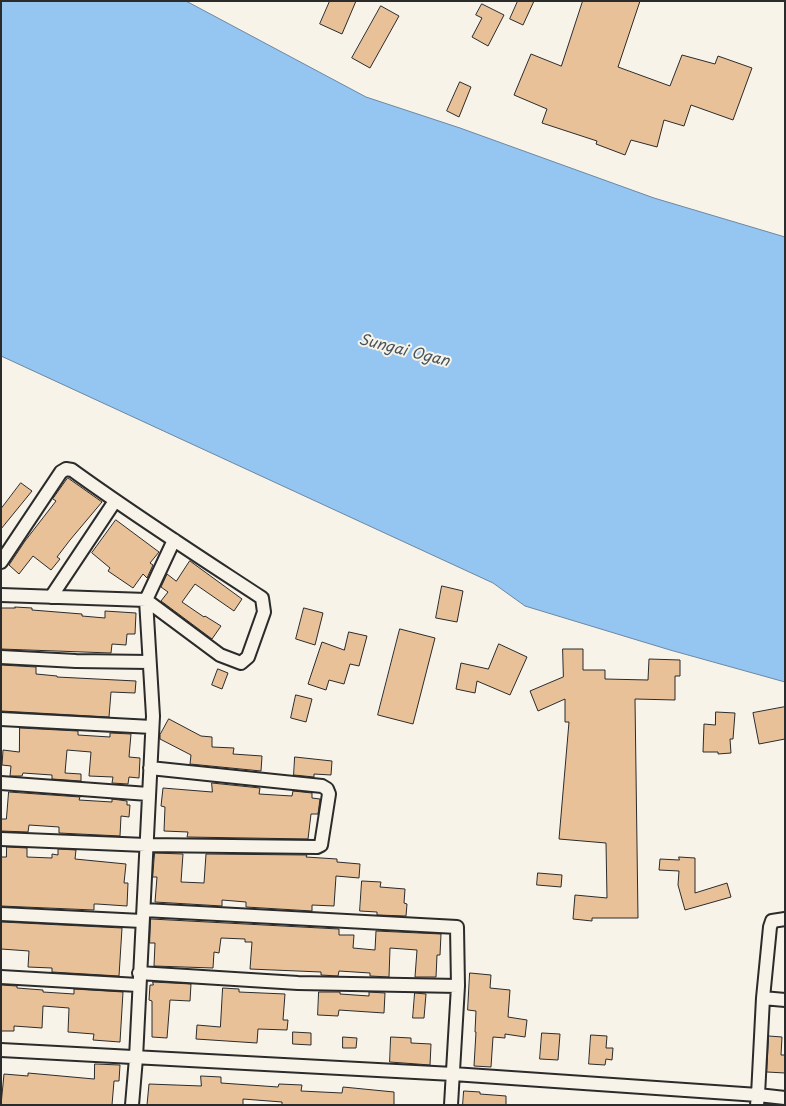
<!DOCTYPE html>
<html>
<head>
<meta charset="utf-8">
<style>
  body { margin:0 }
  #map { position:relative; width:786px; height:1106px; overflow:hidden; background:#f7f3e8; font-family:"Playpen Sans",sans-serif }
  canvas { display:block }
  .frame { position:absolute; inset:0; border:2px solid #2b2b2b; pointer-events:none }
</style>
</head>
<body>
<div id="map">
<canvas width="786" height="1106"></canvas>
<div class="frame"></div>
</div>
<script>
const ctx = document.querySelector('canvas').getContext('2d');
ctx.lineJoin = 'round';
function fillPath(path, color) { ctx.fillStyle = color; ctx.fill(path, 'evenodd'); }
function strokePath(path, color, width, dash) { ctx.strokeStyle = color; ctx.lineWidth = width; ctx.lineCap = dash ? 'butt' : 'round'; ctx.setLineDash(dash || []); ctx.stroke(path); }
function write(font, color, halo, rows, align = 'center') {
  ctx.font = font + ' "Playpen Sans",sans-serif'; ctx.lineWidth = 4; ctx.setLineDash([]); ctx.textBaseline = 'middle'; ctx.strokeStyle = halo; ctx.fillStyle = color; for (const [text, x, y, turn = 0] of rows) {
    ctx.save(); ctx.translate(x, y); ctx.rotate((+turn || 0) * Math.PI / 180); ctx.textAlign = isNaN(turn) ? turn : align; if (halo) ctx.strokeText(text, 0, 0); ctx.fillText(text, 0, 0); ctx.restore();
  }
}
const water = new Path2D(`
  M1 1H186L366 97 460 128 654 198 785 237V682L670 650 525 606 493 583 1 356Z`);
const building = new Path2D(`
  M330 1H356L342 34 320 24Z
  M518 1H534L523 25 510 19Z
  M583 1H640L618 67 670 86 682 55 715 64 718 56 752 68 733 120 691 105 684 126 664 120 657 147 631 140 625 155 596 144 597 141 542 123 547 109 514 95 531 54 561 66Z
  M482 4 504 15 488 46 472 37 482 18 476 15Z
  M381 6 399 16 370 68 352 58Z
  M460 82 471 87 459 117 447 111Z
  M68 478 102 502 70 540 57 557 60 559 51 570 33 556 19 574 9 565 25 541 56 501 53 499Z
  M21 483 32 491 1 529V509Z
  M116 520 159 552 150 563 153 565 147 578 143 574 133 588 108 571 110 568 92 553Z
  M190 561 242 599 234 611 195 584 182 602 204 617 205 616 221 626 212 639 161 601 168 592 161 587 167 574 176 581Z
  M442 586 463 591 457 622 436 618Z
  M15 607 32 608V610L82 614V616L105 618V611L136 613 135 634H127L126 645 112 644 111 653 1 649V608H15Z
  M304 608 323 613 315 645 296 639Z
  M400 629 435 638 413 724 378 715Z
  M349 632 367 636 359 666 350 664 344 684 329 680 326 690 308 684 322 642 344 650Z
  M499 644 527 657 510 695 477 681 475 693 456 689 461 663 488 669Z
  M563 649H583V670H605V679L648 680 649 659 680 660V676H675V700L635 699 638 918H592V921L573 919 575 895 607 898 606 843 559 839 569 722H565V699L538 711 530 691 563 677Z
  M1 665 36 667V674L57 676V677L136 681 135 693 111 692 109 717 1 711Z
  M218 669 228 673 222 689 212 685Z
  M296 695 312 699 306 722 291 718Z
  M785 707V739L759 744 753 713Z
  M716 712 735 713 733 739H730L731 753 718 754V752H703L704 724 715 725Z
  M169 719 201 736 212 737V747L234 748 233 754 262 756 261 771 190 764 191 755 160 739V735Z
  M20 728 78 731V735L110 737V733L131 734 129 757 140 758 139 778 129 777 128 784 112 783 113 777 89 776 91 752 67 750 65 773 81 774V781L52 779V775L23 773 22 776H10L11 766 2 765 3 750 19 752Z
  M295 757 332 761 331 775 314 774V777L294 775Z
  M212 783 260 788 259 794 292 796 293 791 312 793V798L320 799 318 814H311L308 839 187 837 188 832 164 831 165 807 161 806 163 788 212 792Z
  M9 792 80 797 79 800 112 802V799L127 801V805H130L129 817 121 816 120 836 59 833V827L29 825 28 832 1 831V819H6Z
  M7 847 27 848V857L52 858V854L58 855V849L76 850 75 859 126 864 124 883H128L127 906 97 904H94V910L1 906V857H6Z
  M155 853 183 854 181 882 204 883 206 854 307 855 306 857 337 859V862L360 864 359 878 336 876 334 906 312 905V911L246 907V902L222 900V906L155 902 157 877H153Z
  M679 857 695 858V893L727 883 731 897 685 910 678 885 679 871 659 870 660 859 679 860Z
  M538 873 562 875 561 887 537 885Z
  M362 881 381 882 380 887 405 889 404 903 407 904 406 916 377 915V912L360 911Z
  M151 919 339 929V935H354L353 948 375 950 376 931 441 934 440 955H437L436 977H415L417 950 390 948 389 977 370 976V973L339 971 338 976 321 975V972L250 969 252 942H245V939L221 938 219 953 214 952 213 968 154 966 155 943H150Z
  M2 922 122 928 119 976 52 972V968L28 967 29 951 1 949Z
  M470 973 491 975 490 988 510 990 508 1017 527 1020 525 1037 505 1034V1038L493 1037 491 1067 474 1066 476 1032H475L476 1011 468 1010Z
  M153 982 191 984 190 1001 170 1000 167 1038 152 1037V1001L149 1000 150 985H153Z
  M1 985 17 986V988L43 990V992L74 994V989L123 992 120 1042 93 1040 94 1034 68 1032 69 1008 43 1006 42 1028 14 1026V1031H1Z
  M223 988 239 989V992L285 994 283 1020H288L287 1030 258 1029 257 1043 196 1039 197 1025 220 1027Z
  M319 992H340V994L369 996V992L385 993 384 1013 339 1010 338 1016 318 1015Z
  M415 993 426 994 424 1018H413Z
  M293 1032 311 1033V1045L293 1044Z
  M542 1033 560 1034 558 1060 540 1059Z
  M591 1035 607 1036 606 1048H613L612 1060 606 1059 605 1065 589 1064Z
  M769 1036 782 1037 781 1055H785V1073L767 1072Z
  M343 1037 357 1038 356 1048H343Z
  M391 1037 411 1038V1043L431 1044 430 1065 390 1062Z
  M95 1064 120 1065 119 1081H114L112 1105H1L4 1074 28 1076V1073L94 1079Z
  M201 1076 221 1077V1083L278 1087 279 1084 302 1085 301 1091 342 1093 343 1087 394 1092V1105H282V1102L243 1099V1105H147L149 1084 201 1086Z
  M464 1091 480 1092V1094L506 1096V1105H463Z`);
const minor = new Path2D(`
  M1 562 61 472 66 469 72 470C134 515 198 556 262 598L264 612 248 657 241 663 220 655 146 600 174 540
  M1 595 146 600 153 716 136 1058 132 1105
  M51 597 115 501
  M1 657 76 661 149 662
  M1 719 152 727
  M1 783 148 794
  M1 839 146 845 317 847 321 845 329 794 327 789 322 786 150 768
  M144 910 457 927 458 986 451 1105
  M1 914 142 921
  M785 919 772 921 770 927 763 998 758 1095 785 1098
  M139 973 298 983 458 986
  M1 977 138 985
  M763 998 785 1000
  M1 1050 453 1074 758 1095 757 1105`);
const waterNames = [
  ["Sungai Ogan",404,351,14]
];
fillPath(water, '#95c5f1');
strokePath(water, '#6b87a2', 1);
fillPath(building, '#e9c199');
strokePath(building, '#2b2b2b', 1);
strokePath(minor, '#2b2b2b', 16);
strokePath(minor, '#f7f3e8', 12);
write('italic 15px', '#46525c', '#f7f3e8', waterNames);
</script>
</body>
</html>
